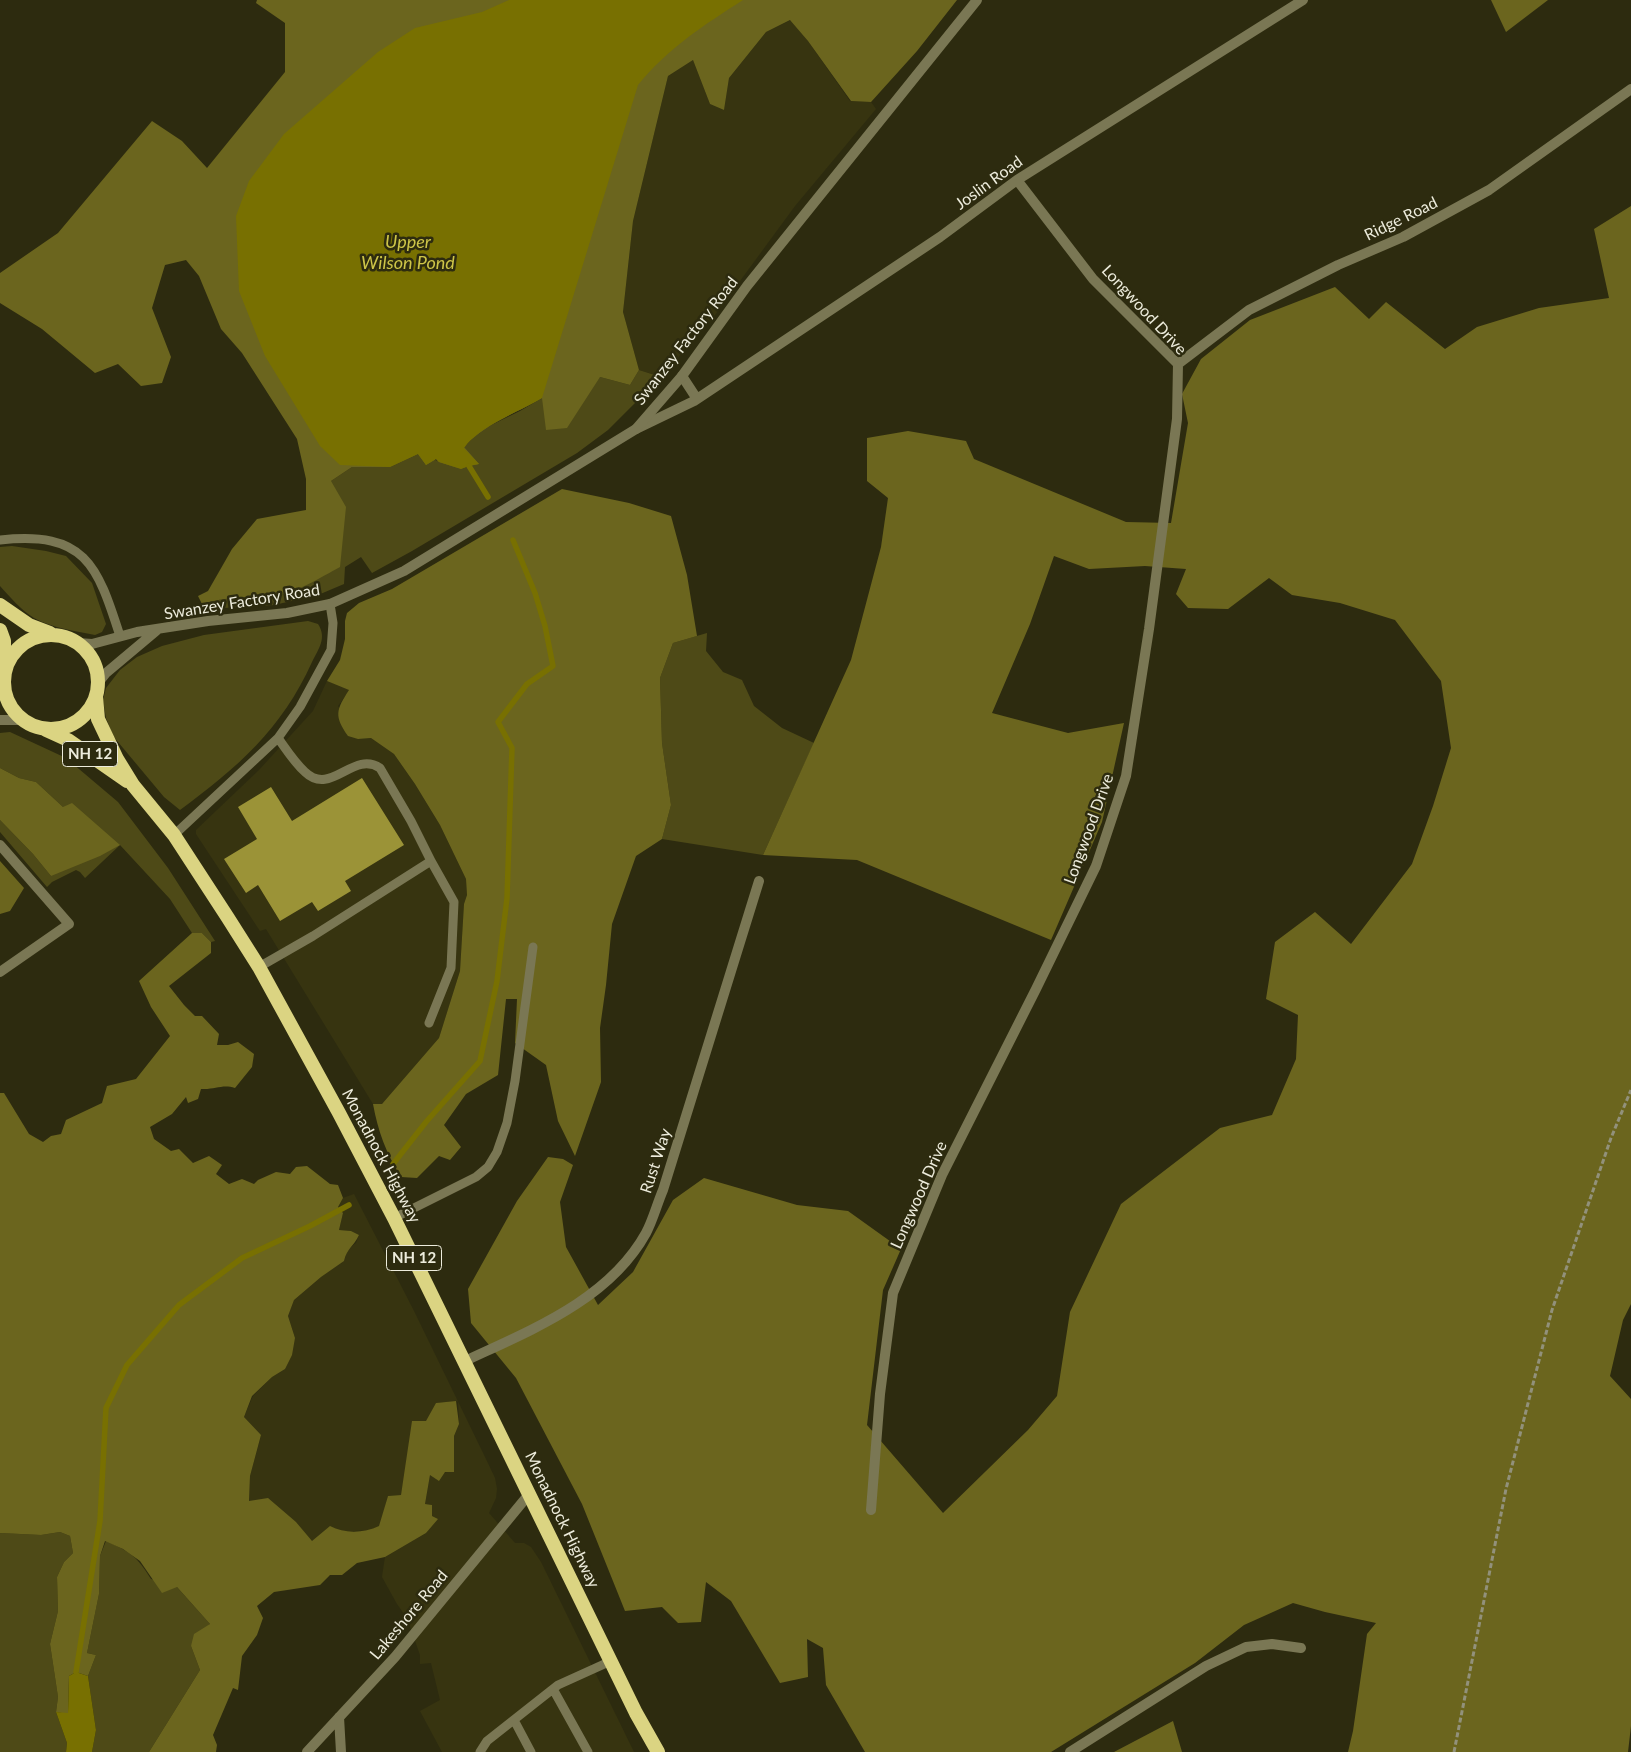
<!DOCTYPE html>
<html>
<head>
<meta charset="utf-8">
<style>
  body { margin:0 }
  canvas { display:block; background:#2d2b0f }
</style>
</head>
<body>
<canvas width="1631" height="1752"></canvas>
<script>
const ctx = document.querySelector('canvas').getContext('2d');
ctx.lineJoin = 'round';
function fillPath(path, color) { ctx.fillStyle = color; ctx.fill(path, 'evenodd'); }
function strokePath(path, color, width, dash) { ctx.strokeStyle = color; ctx.lineWidth = width; ctx.lineCap = dash ? 'butt' : 'round'; ctx.setLineDash(dash || []); ctx.stroke(path); }
function write(font, color, halo, rows, align = 'center') {
  ctx.font = font + ' Lato,sans-serif'; ctx.lineWidth = 5; ctx.setLineDash([]); ctx.textBaseline = 'middle'; ctx.strokeStyle = halo; ctx.fillStyle = color; for (const [text, x, y, turn = 0] of rows) {
    ctx.save(); ctx.translate(x, y); ctx.rotate((+turn || 0) * Math.PI / 180); ctx.textAlign = isNaN(turn) ? turn : align; if (halo) ctx.strokeText(text, 0, 0); ctx.fillText(text, 0, 0); ctx.restore();
  }
}
const built = new Path2D(`
  M791 20 808 41 850 101 871 102 876 109 795 206 715 315 661 377 639 370 623 312 633 221 668 76 693 60 710 104 724 110 729 78 766 32Z
  M327 681 350 690 338 706 358 739 371 738 394 754 415 784 440 825 466 879 467 895 464 904 460 971 439 1038 382 1104H373L266 929 260 931 196 834V830L259 770 313 711Z
  M354 1194 414 1311 484 1455 495 1478 497 1489 496 1498 489 1513 515 1543H524L531 1547 541 1562 634 1752H442L420 1711 440 1700 431 1663 420 1664V1655L407 1618 397 1604 382 1577 385 1557 426 1533 437 1519 432 1516V1505L425 1504 430 1475 454 1471V1436L459 1424 458 1401 436 1403 404 1479 401 1495 388 1496 380 1526 370 1530 340 1532 330 1527 312 1542 296 1522 249 1502 250 1476 261 1436 244 1417 253 1396 272 1377 285 1369 295 1338 288 1316 294 1300 321 1277 344 1261 347 1250 356 1243 359 1235 351 1231 339 1230 343 1213 338 1207 343 1198Z`);
const green = new Path2D(`
  M639 370 661 377 608 430 577 453 412 551 372 573 361 557 345 567 344 584 318 595 274 605 190 610 214 600 278 595 331 481 352 467H390L418 454 461 469 469 466 464 447 481 430 520 411 542 398 600 377 630 385Z
  M12 546 46 551 66 556 92 583 106 624 102 632 95 635C75 631 52 628 34 618 21 610 10 597 0 586V547Z
  M308 621 318 624C327 638 319 648 312 662 282 729 237 768 180 810L164 797 113 736 106 718 103 700 106 688 120 670 137 657 162 646 204 635Z
  M707 633 706 651 723 672 742 680 754 706 782 728 814 743 763 855 662 839 671 805 662 743 660 678 673 643Z
  M10 732 66 758 118 802 168 868 215 941 211 942 202 933H192L170 899 120 845 85 878 80 872 76 870 52 882 47 887 0 832V820L33 854 51 876 63 807 36 782 19 778 0 768V733Z
  M60 1532 70 1536 73 1553 64 1562 57 1577 58 1611 50 1644 58 1697 56 1712 67 1743 66 1752H0V1533L41 1535Z
  M106 1541C130 1552 137 1556 151 1579L176 1586 210 1624 191 1646 200 1670 149 1752H92L96 1730 88 1676 96 1655 87 1653 99 1594 100 1556Z`);
const forest = new Path2D(`
  M257 0H957L917 51 871 102 851 101 808 41 790 20 766 32 729 78 724 110 710 104 693 60 668 76 633 221 623 312 639 370 630 385 600 377 567 428 546 430 542 398C515 414 484 424 464 447L479 464 469 466 461 469 439 462 436 459 426 465 418 454 390 467H352L331 481 346 507 340 567C321 577 297 593 275 595 251 598 225 596 202 604L198 596 208 591 232 549 257 519 306 510V479L297 439 242 353 221 329 199 276 186 260 165 265 152 308 171 357 162 383 141 386 118 364 95 373 42 329 0 303V273L58 233 152 121 182 141 207 168 285 72V23L256 3Z
  M1491 0H1548L1506 32Z
  M1631 206V1304L1623 1320 1610 1376 1631 1399V1726L1628 1752H1348L1353 1731 1367 1634 1376 1623 1325 1612 1293 1603 1244 1625 1195 1663 1051 1752H865L826 1685 823 1648 807 1639 808 1677 780 1683 731 1601 706 1582 701 1622 678 1623 662 1607 625 1611 582 1504 516 1378 471 1323 468 1289 517 1201 548 1157 563 1159 573 1165 560 1202 566 1247 598 1305 633 1272 673 1200 704 1178 797 1205 848 1211 901 1249 883 1290 867 1425 943 1513 1028 1430 1057 1396 1070 1312 1121 1204 1220 1128 1272 1115 1296 1059 1298 1015 1266 999 1275 942 1315 912 1351 944 1412 864 1433 806 1451 748 1441 681 1395 620 1340 603 1292 595 1269 578 1228 609 1188 608 1176 594 1186 569 1145 566 1089 569 1054 556 1030 624 992 713 1068 733 1124 723 1102 822 1051 940 857 860 763 855 851 660 881 547 888 498 867 481V438L908 431 966 441 974 459 1126 522 1171 523 1188 423 1182 394 1201 359 1250 320 1335 287 1369 319 1386 302 1445 349 1477 327 1539 308 1609 298 1594 229Z
  M562 489 629 503 671 516 687 575 697 636 673 643 660 678 662 743 671 805 662 839 636 856 612 924 606 985 600 1028 601 1082 575 1156 558 1121 546 1065 515 1043 517 999H506L498 1075 466 1094 444 1125 461 1147 450 1160 439 1156 417 1178 401 1177C386 1153 378 1131 373 1104H382L439 1038 460 971 464 904 467 895 466 879 440 825 415 784 394 754 371 738 358 739 348 736C334 716 336 710 349 690L327 681 340 660 345 639V621L347 613 359 603 392 589Z
  M0 768 19 778 36 782 63 807 72 803 120 845 100 856 51 876 33 854 0 820Z
  M0 861 24 888 10 911 0 914Z
  M192 933H202L211 942V953L169 986 184 1005 195 1016H202L219 1034 217 1045H228L238 1042 254 1054 252 1067 235 1088C222 1084 215 1090 201 1089L198 1099 188 1103 186 1097 172 1114 150 1127 154 1139 171 1151 179 1149 193 1163 209 1156 222 1165 216 1174 229 1184 242 1179 254 1184 258 1180 276 1172 290 1174 296 1167 307 1166 330 1184 338 1185 343 1198 338 1207 343 1213 339 1230 351 1231 359 1235C354 1246 347 1248 344 1261L321 1277 294 1300 288 1316 295 1338 292 1355 285 1369 272 1377 252 1396 244 1417 261 1435 250 1476 249 1501 268 1498 296 1522 312 1541 330 1526C345 1534 364 1533 379 1526L388 1496 401 1495 412 1421H426L436 1403 456 1401 459 1424 454 1436V1472H445L439 1481 430 1475 425 1504 432 1505V1516L438 1519 426 1533 385 1557 357 1563 342 1575H330L320 1585 274 1592 257 1606 263 1618 257 1635 242 1656 238 1690 233 1688 213 1735 217 1745 216 1752H149L200 1670 191 1646 194 1634 210 1624 177 1587 162 1593 140 1561 123 1549 105 1541 100 1556 99 1594 87 1653 96 1655 88 1676 76 1672 69 1676 68 1714 56 1712 58 1697 50 1644 58 1611 57 1577 64 1562 73 1553 70 1536 60 1532 41 1535 0 1533V1093H4L29 1134 43 1142 51 1136 61 1134 66 1120 102 1103 107 1086 136 1079 170 1036 151 1007 139 981Z
  M1173 1721 1182 1752H1114Z`);
const water = new Path2D(`
  M509 0H743C704 25 668 48 638 85L542 398C517 413 481 425 464 448L479 464 469 466 461 469 439 462 436 459 426 465 418 454 390 467 340 465 320 446 265 356 239 291 236 216 249 181 284 134 378 52 415 28 482 12Z
  M76 1672 88 1676 96 1730 92 1752H66L67 1743 56 1712 68 1713 69 1676Z`);
const stream = new Path2D(`
  M469 466 488 497
  M393 1164 426 1122 480 1061 497 981 507 898 512 748 498 722 527 684 553 666 545 626 535 593 513 540
  M76 1672 100 1521 106 1408 127 1365 179 1305 242 1258 310 1226 349 1205`);
const building = new Path2D(`
  M362 778 404 845 345 881 351 891 318 911 312 902 280 921 258 885 246 893 224 859 257 839 238 807 271 787 292 821Z`);
const path = new Path2D(`
  M1454 1752 1506 1489 1552 1310 1611 1138 1631 1090`);
const service = new Path2D(`
  M0 540C85 531 97 564 120 636
  M278 738C286 749 294 762 305 772 331 797 353 750 380 768L411 821 431 861
  M174 835 278 738 300 707 331 650 333 623 330 604
  M259 967 313 936 431 861 454 902 451 968 429 1023
  M394 1218 476 1177 488 1167 497 1152 507 1123 515 1081 533 947
  M553 1689 588 1752
  M514 1720 531 1752
  M480 1752 487 1741 558 1685 611 1661`);
const minor = new Path2D(`
  M1178 364 1249 310 1338 265 1403 237 1489 190 1631 89
  M682 376 697 399
  M636 429 694 401 940 237 1017 180 1303 0
  M0 845 69 924 0 972
  M465 1361C531 1330 609 1300 646 1233 653 1220 657 1204 663 1190L759 881
  M871 1510 880 1394 893 1293 942 1175 1036 989 1096 866 1126 776 1149 629 1177 419 1178 364 1093 279 1017 180
  M339 1717 341 1752
  M307 1752 395 1657 530 1493
  M1070 1752 1206 1666 1246 1647 1272 1644 1301 1648`);
const tertiary = new Path2D(`
  M78 643 92 644 137 632 208 621 287 613 330 604 404 571 636 429 682 376 747 286 977 0
  M0 677 4 672
  M98 683 106 673 156 631
  M0 720H22`);
const trunk = new Path2D(`
  M0 605 29 625 50 633
  M0 630 4 641V666
  M4 682a47 47 0 1 1 94 0a47 47 0 1 1-94 0Z
  M96 697 98 719 117 759 133 785 174 835 228 918 259 967 339 1113 394 1218 636 1713 658 1752
  M46 730 68 740 127 781`);
const shields = [
  [90,754,55],
  [414,1258,55]
];
const shieldNames = [
  ["NH 12",90,754],
  ["NH 12",414,1258]
];
const streetNames = [
  ["Joslin Road",989,183,-36],
  ["Ridge Road",1401,219,-26],
  ["Longwood Drive",1144,310,47],
  ["Swanzey Factory Road",686,341,-52],
  ["Swanzey Factory Road",242,602,-9],
  ["Longwood Drive",1089,829,-70],
  ["Monadnock Highway",381,1156,62],
  ["Rust Way",656,1161,-72],
  ["Longwood Drive",919,1195,-66],
  ["Monadnock Highway",562,1520,64],
  ["Lakeshore Road",409,1615,-50]
];
const waterNames = [
  ["Upper",408,242],
  ["Wilson Pond",408,263]
];
fillPath(built, '#373410');
fillPath(green, '#4e4a17');
fillPath(forest, '#6b651e');
fillPath(water, '#787001');
strokePath(stream, '#787001', 5.5);
fillPath(building, '#9b9337');
strokePath(path, '#92917b', 3, [5, 2.5]);
strokePath(service, '#7a7754', 9);
strokePath(minor, '#7a7754', 10);
strokePath(tertiary, '#7a7754', 10);
strokePath(trunk, '#dbd482', 14);
for (const [x, y, w] of shields) { const box = new Path2D(); box.roundRect(x - w / 2, y - 12.5, w, 25, 4); ctx.fillStyle = '#2d2b0f'; ctx.fill(box); strokePath(box, '#edecdc', 1); }
write('bold 15px', '#edecdc', null, shieldNames);
write('16px', '#edecdc', '#2d2b0f', streetNames);
write('italic 18px', '#cec548', '#2d2b0f', waterNames);
</script>
</body>
</html>
